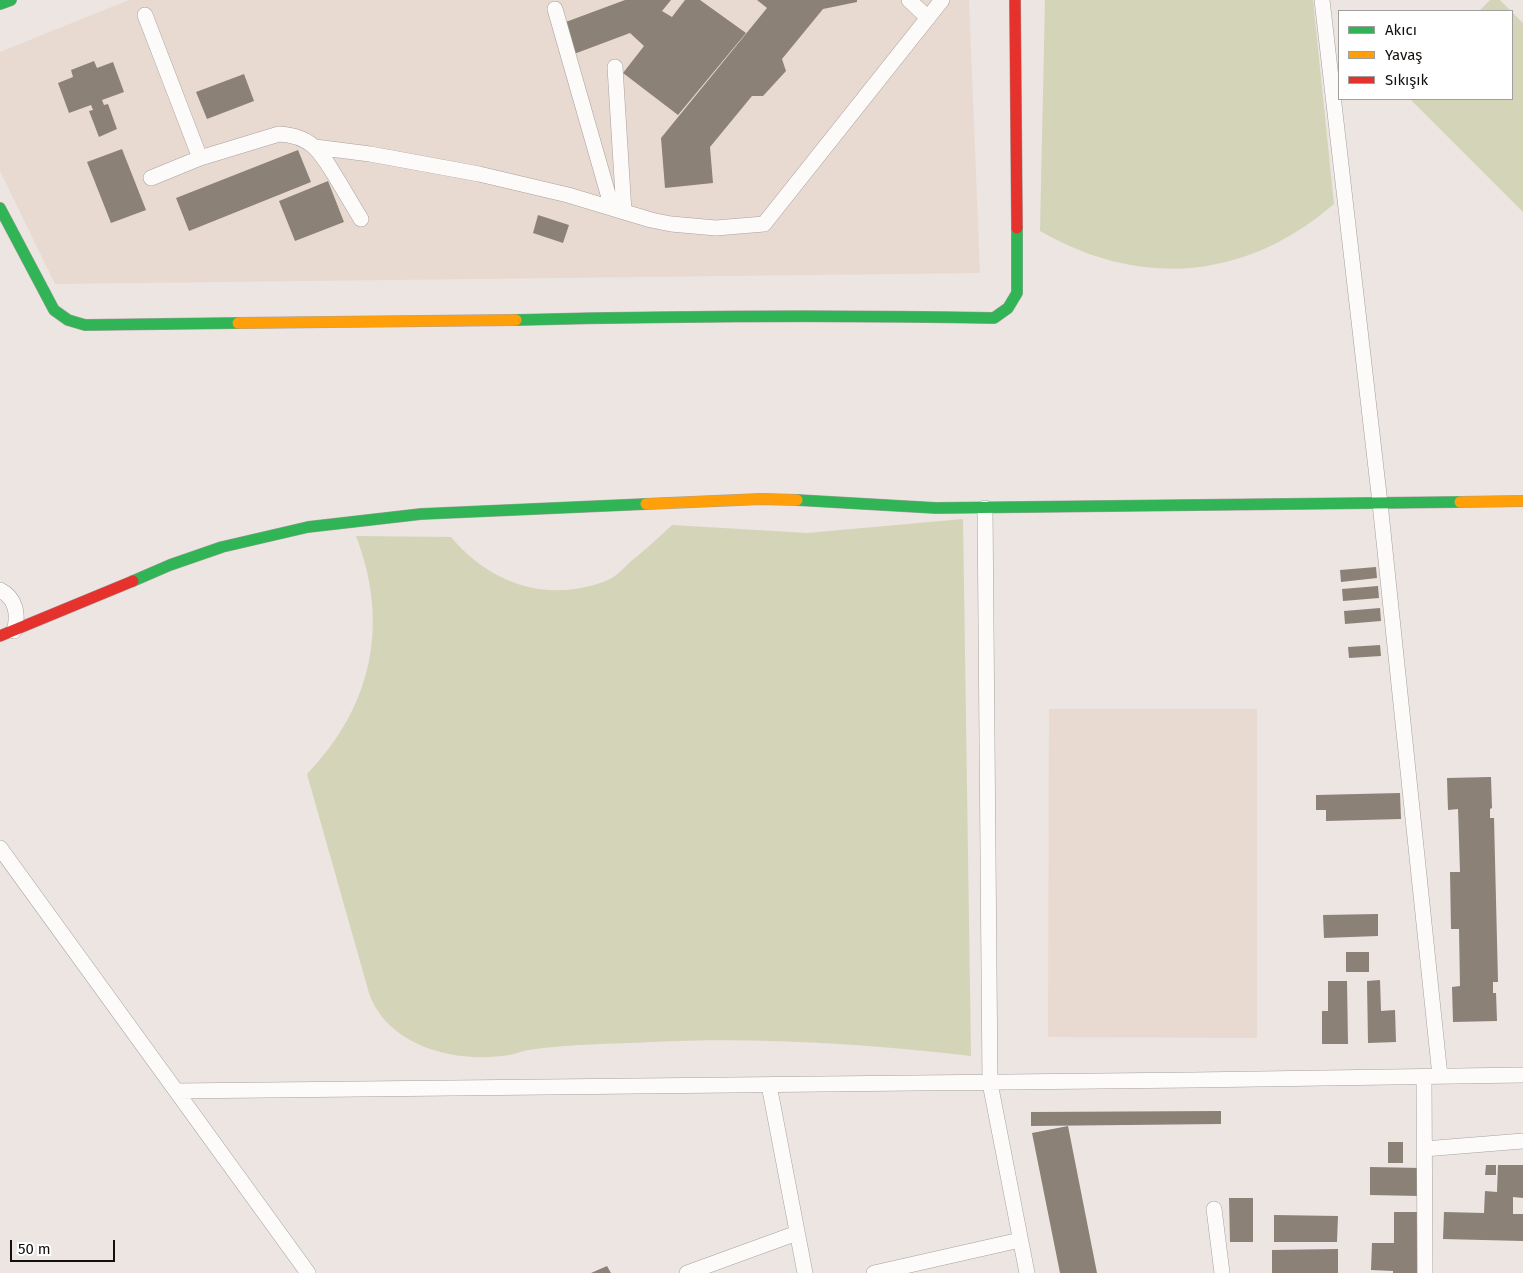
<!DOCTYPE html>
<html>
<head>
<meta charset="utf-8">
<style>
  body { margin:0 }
  #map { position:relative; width:1523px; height:1273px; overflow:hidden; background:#ece5e1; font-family:"Fira Sans",sans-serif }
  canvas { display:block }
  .legend { position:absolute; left:1338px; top:10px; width:175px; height:90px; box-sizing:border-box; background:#fff; border:1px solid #a19f9e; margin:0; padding:6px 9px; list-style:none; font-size:15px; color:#130f0c }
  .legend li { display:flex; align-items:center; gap:10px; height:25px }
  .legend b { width:25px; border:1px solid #a19f9e }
  .scale { position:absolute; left:10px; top:1240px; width:105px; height:22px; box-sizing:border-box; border:2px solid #130f0c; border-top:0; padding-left:6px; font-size:15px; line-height:18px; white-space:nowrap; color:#130f0c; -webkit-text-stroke:4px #fff; paint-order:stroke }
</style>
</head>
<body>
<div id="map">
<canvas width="1523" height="1273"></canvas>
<ul class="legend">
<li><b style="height:6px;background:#30b455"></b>Akıcı</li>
<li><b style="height:6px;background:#ff9f0a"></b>Yavaş</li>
<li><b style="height:6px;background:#e5322d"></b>Sıkışık</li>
</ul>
<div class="scale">50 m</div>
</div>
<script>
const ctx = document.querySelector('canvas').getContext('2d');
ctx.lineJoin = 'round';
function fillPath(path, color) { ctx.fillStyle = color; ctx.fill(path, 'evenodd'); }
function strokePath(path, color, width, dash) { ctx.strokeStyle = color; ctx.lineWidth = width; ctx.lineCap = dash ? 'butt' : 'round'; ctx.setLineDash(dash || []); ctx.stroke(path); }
const built = new Path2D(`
  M129 0H969L980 273 55 284 0 171V52Z
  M1049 709H1257V1038L1048 1037Z`);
const green = new Path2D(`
  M1045 0H1313L1334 204C1246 280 1141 289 1040 231Z
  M1490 0H1500L1511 11H1479Z
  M1512 12 1523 23V212L1410 99H1512Z
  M963 519 971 1056C865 1044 759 1037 653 1042 611 1044 569 1044 528 1050 522 1051 516 1054 509 1055 489 1058 469 1058 449 1054 414 1047 381 1028 369 993L307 774C372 707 390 624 356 536L451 537C482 574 526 596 575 589 587 587 601 584 612 578 618 574 624 568 629 563 644 551 658 538 672 525L807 533Z`);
const building = new Path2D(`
  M625 0H671L662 11 672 17 685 0H700L746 33 678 115 623 73 644 46 630 33 574 54 563 23Z
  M757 0H857V2L823 9 782 59 786 71 763 96H752L710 147 713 183 665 188 661 138 767 8Z
  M94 61 97 68 113 62 124 92 102 100 104 105 108 104 117 129 99 137 89 111 93 110 91 105 69 113 58 83 73 77 71 70Z
  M244 74 254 101 207 119 196 92Z
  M122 149 146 210 111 223 87 162Z
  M298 150 311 182 189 231 176 198Z
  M328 181 344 222 295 241 279 201Z
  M538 215 569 225 563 243 533 233Z
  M1376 567 1377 578 1341 582 1340 570Z
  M1378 586 1379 598 1343 601 1342 589Z
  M1380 608 1381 621 1345 624 1344 611Z
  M1380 645 1381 656 1349 658 1348 647Z
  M1491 777 1492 808 1490 809V818H1494L1498 982H1493V993H1496L1497 1021 1453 1022 1452 987 1460 986 1459 929H1451L1450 872H1460L1458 809 1448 810 1447 778Z
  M1400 793 1401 819 1326 821V810H1316V795Z
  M1378 914V936L1324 938 1323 915Z
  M1346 952H1369V972H1346Z
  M1380 980 1381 1011 1395 1010 1396 1042 1368 1043 1367 981Z
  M1328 981H1347L1348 1044H1322V1011H1328Z
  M1221 1111V1124L1031 1126V1112Z
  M1068 1126 1097 1273H1060L1032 1133Z
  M1388 1142H1403V1163H1388Z
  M1486 1165H1496V1175H1485Z
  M1498 1165H1523V1198L1513 1197V1214H1523V1241L1443 1239 1444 1212 1484 1213 1485 1191 1497 1192Z
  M1370 1167 1421 1168 1420 1196 1370 1195Z
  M1229 1198H1253V1242H1230Z
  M1394 1212H1420L1419 1273H1393V1271L1371 1270 1372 1243H1394Z
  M1274 1215 1338 1216 1337 1242H1274Z
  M1338 1249V1273H1272V1250Z
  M607 1266 611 1273H591Z`);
const street = new Path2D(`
  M909 0 928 18
  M1322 0 1380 503 1440 1076
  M555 9 612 208
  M145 15 200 158
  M615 67 624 212
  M315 147 370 154 479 174 568 195 651 220 671 224 716 228 764 224 942 0
  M151 178 200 158 279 134C313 136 321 153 337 179 345 192 353 206 361 219
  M985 508 990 1083 1027 1273
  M0 590C16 598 19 615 14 631
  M0 848 308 1273
  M1424 1077 1425 1273
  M769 1085 805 1273
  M176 1091 1193 1080 1523 1075
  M1424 1149 1523 1141
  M1214 1209 1222 1273
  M687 1273 797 1233
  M874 1273 1020 1240`);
const fast = new Path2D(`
  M0 4 11 0
  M0 208 54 310 68 320 85 325 238 323
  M516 320C675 316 835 315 994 318L1008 308 1017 293V228
  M797 500 936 508 1460 502
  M133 581 170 565 222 547 308 527 421 514 646 504`);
const slow = new Path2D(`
  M238 323 516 320
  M1460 502 1523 501
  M646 504 761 499 797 500`);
const jam = new Path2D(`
  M1015 0 1017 228
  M0 636 133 581`);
fillPath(built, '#e9dad1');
fillPath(green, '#d4d4b9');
fillPath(building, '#8c8177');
strokePath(street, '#a6a19e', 16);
strokePath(fast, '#a6a19e', 12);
strokePath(slow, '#a6a19e', 12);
strokePath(jam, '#a6a19e', 12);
strokePath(street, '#fcfbfa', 15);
strokePath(fast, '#30b455', 11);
strokePath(slow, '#ff9f0a', 11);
strokePath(jam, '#e5322d', 11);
</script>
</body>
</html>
